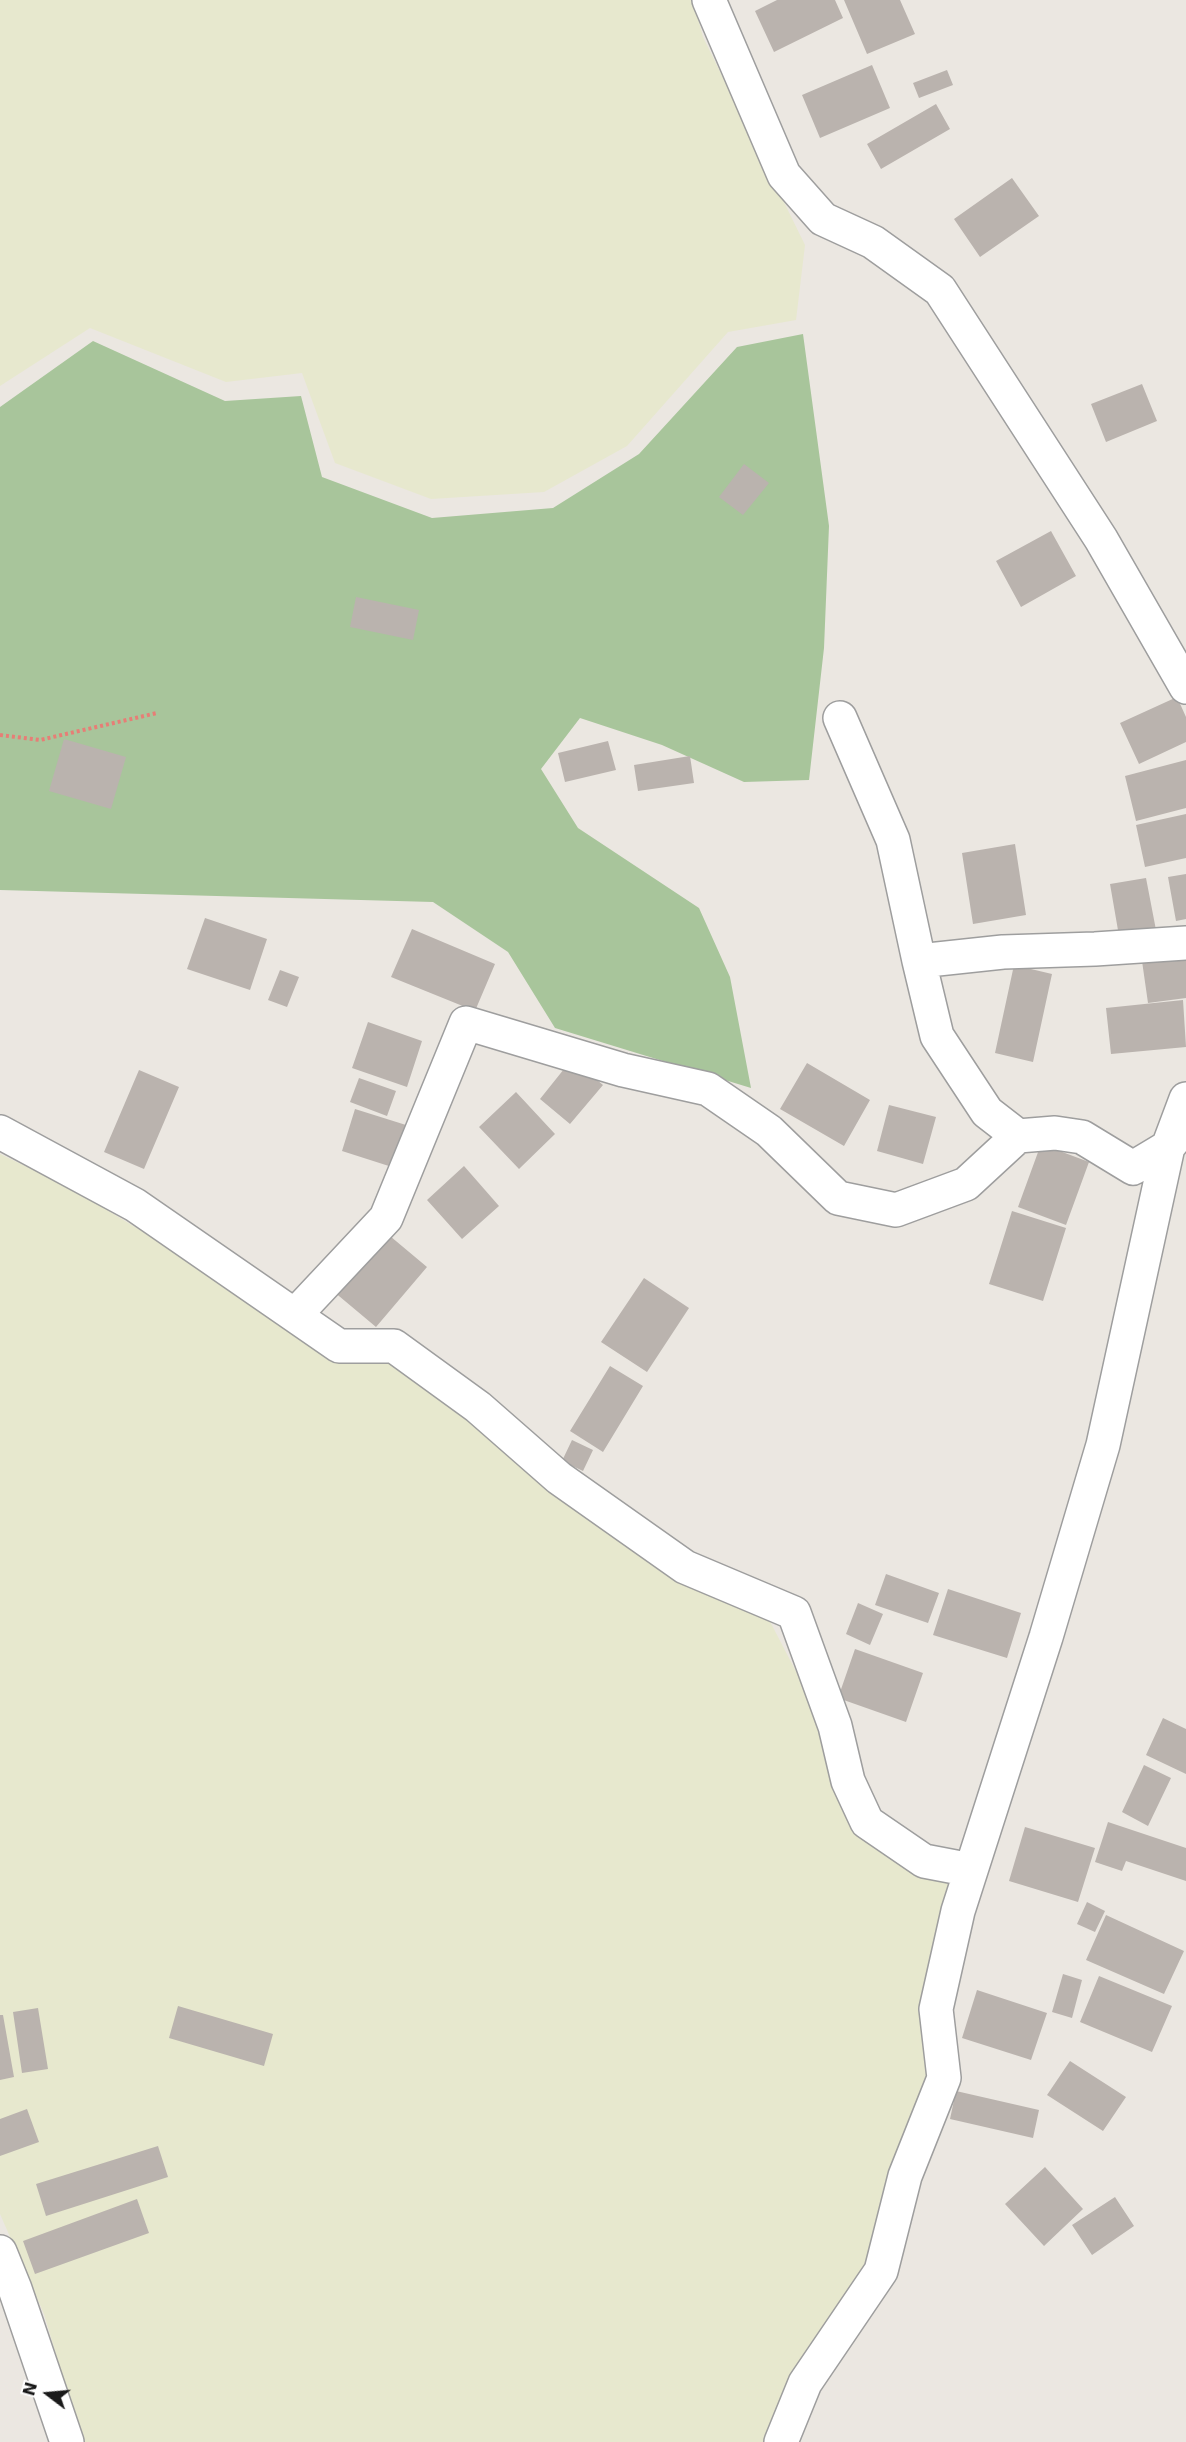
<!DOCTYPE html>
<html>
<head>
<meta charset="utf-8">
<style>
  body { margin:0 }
  #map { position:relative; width:1186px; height:2442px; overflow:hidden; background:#ebe7e1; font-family:"DejaVu Sans",sans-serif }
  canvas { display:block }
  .north { position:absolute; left:18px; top:2364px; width:60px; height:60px; -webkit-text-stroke:4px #fff; paint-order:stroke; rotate:286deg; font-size:16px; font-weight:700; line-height:24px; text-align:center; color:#1a1a1a }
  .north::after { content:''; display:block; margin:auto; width:21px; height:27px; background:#1a1a1a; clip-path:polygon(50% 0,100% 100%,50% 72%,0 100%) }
</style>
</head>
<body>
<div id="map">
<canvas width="1186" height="2442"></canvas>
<div class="north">N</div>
</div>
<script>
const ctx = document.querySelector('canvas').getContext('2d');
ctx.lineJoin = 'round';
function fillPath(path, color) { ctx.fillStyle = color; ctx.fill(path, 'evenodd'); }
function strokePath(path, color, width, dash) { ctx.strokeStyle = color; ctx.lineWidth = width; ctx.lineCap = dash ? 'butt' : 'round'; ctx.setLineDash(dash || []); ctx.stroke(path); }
const farmland = new Path2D(`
  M0 0H693L703 37 805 245 796 320 728 332 627 446 544 492 431 499 335 463 302 373 226 382 90 328 0 386Z
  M0 1154 69 1187 242 1292 389 1351 764 1610 801 1681 822 1712 860 1822 965 1876 937 2077 875 2270 774 2442H82L44 2314 0 2214Z`);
const forest = new Path2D(`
  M803 334 829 526 824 648 809 780 744 782 662 745 580 718 541 769 578 828 699 908 730 977 751 1088 555 1028 508 952 433 902 0 890V407L93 341 225 401 301 396 322 477 432 518 553 508 639 454 737 347Z`);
const building = new Path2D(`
  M777 0H835L843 18 774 52 755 11Z
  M844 0H900L915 34 867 54Z
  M872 65 890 108 820 138 802 95Z
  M947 70 953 85 919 98 913 83Z
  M936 104 950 129 881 169 867 144Z
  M1012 178 1039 216 980 257 954 219Z
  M1142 384 1157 421 1106 442 1091 404Z
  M744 464 769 483 743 515 719 497Z
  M1051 531 1076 576 1021 607 996 561Z
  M356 597 419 610 413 640 350 627Z
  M1177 697 1186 717V742L1139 764 1120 723Z
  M64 739 126 757 111 809 49 791Z
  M608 741 616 770 565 782 558 753Z
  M690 756 694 783 638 791 634 765Z
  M1186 760V808L1136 821 1125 776Z
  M1186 814V858L1145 867 1136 825Z
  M1015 844 1026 915 973 924 962 853Z
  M1186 874V919L1176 921 1168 877Z
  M1146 878 1156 930 1119 936 1110 884Z
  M205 918 267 939 250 990 187 969Z
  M412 929 495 964 475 1011 391 977Z
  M1186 955V998L1148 1003 1142 961Z
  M1014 965 1052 974 1033 1062 995 1053Z
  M280 970 299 977 287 1007 268 1000Z
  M1183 1000 1186 1047 1111 1054 1106 1008Z
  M368 1022 422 1041 407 1087 352 1068Z
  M572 1059 603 1085 570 1124 540 1099Z
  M807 1063 870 1100 844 1146 780 1109Z
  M139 1070 179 1087 144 1169 104 1152Z
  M359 1078 396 1091 387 1116 350 1102Z
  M516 1092 555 1134 519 1169 479 1127Z
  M889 1105 936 1117 923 1164 877 1151Z
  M355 1109 406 1125 392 1167 342 1151Z
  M1041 1144 1089 1162 1066 1225 1018 1207Z
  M464 1166 499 1206 462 1239 427 1200Z
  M1012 1211 1066 1228 1043 1301 989 1284Z
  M384 1231 427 1267 376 1327 333 1291Z
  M644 1278 689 1308 647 1372 601 1342Z
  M610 1366 643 1386 603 1452 570 1431Z
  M572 1440 593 1450 583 1471 562 1461Z
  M886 1574 939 1593 928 1623 875 1605Z
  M948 1589 1021 1613 1007 1658 933 1635Z
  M858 1603 883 1614 870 1645 846 1634Z
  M855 1649 923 1673 906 1722 838 1698Z
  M1163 1718 1186 1729V1774L1146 1755Z
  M1144 1765 1171 1778 1148 1826 1122 1812Z
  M1108 1822 1186 1848V1881L1126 1861 1122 1871 1095 1862Z
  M1025 1827 1095 1848 1078 1902 1009 1881Z
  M1087 1902 1105 1911 1095 1932 1077 1924Z
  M1106 1915 1184 1951 1164 1994 1086 1960Z
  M1063 1974 1082 1980 1072 2018 1052 2012Z
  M1099 1976 1172 2006 1152 2052 1080 2022Z
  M977 1990 1047 2013 1031 2060 962 2038Z
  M178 2006 273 2034 264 2066 169 2038Z
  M38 2008 48 2069 22 2073 13 2012Z
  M0 2015H3L14 2077 0 2080Z
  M1070 2061 1126 2097 1103 2131 1047 2095Z
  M956 2091 1039 2110 1033 2138 950 2119Z
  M27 2109 39 2142 0 2156V2119Z
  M158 2146 168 2177 46 2216 36 2184Z
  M1045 2167 1083 2209 1044 2246 1005 2204Z
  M1115 2197 1134 2226 1092 2255 1072 2225Z
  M137 2199 149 2233 35 2274 23 2241Z`);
const path = new Path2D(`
  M0 735 40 740 157 713`);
const street = new Path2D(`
  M709 0 784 175 823 219 873 242 940 290 1101 539 1186 687
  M840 718 893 840 919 961 1003 952 1095 949 1186 943
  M0 1132 135 1205 339 1346H394L478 1407 559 1478 685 1567 794 1613 835 1726 848 1781 867 1822 924 1861 971 1870
  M1018 1136 1055 1133 1082 1137 1133 1168 1168 1147 1176 1137
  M295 1315 386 1218 466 1023 623 1070 708 1089 769 1131 838 1198 896 1210 966 1184 1018 1136 987 1112 937 1036 919 961
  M0 2252 15 2289 67 2442
  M781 2442 805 2383 881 2271 905 2176 944 2078 936 2009 958 1911 1046 1637 1103 1445 1168 1147 1186 1099`);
fillPath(farmland, '#e7e8ce');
fillPath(forest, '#a8c59b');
fillPath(building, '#bab3ae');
strokePath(street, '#9e9e9e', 36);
strokePath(path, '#e77e76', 4, [3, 3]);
strokePath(street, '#fff', 33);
</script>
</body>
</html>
